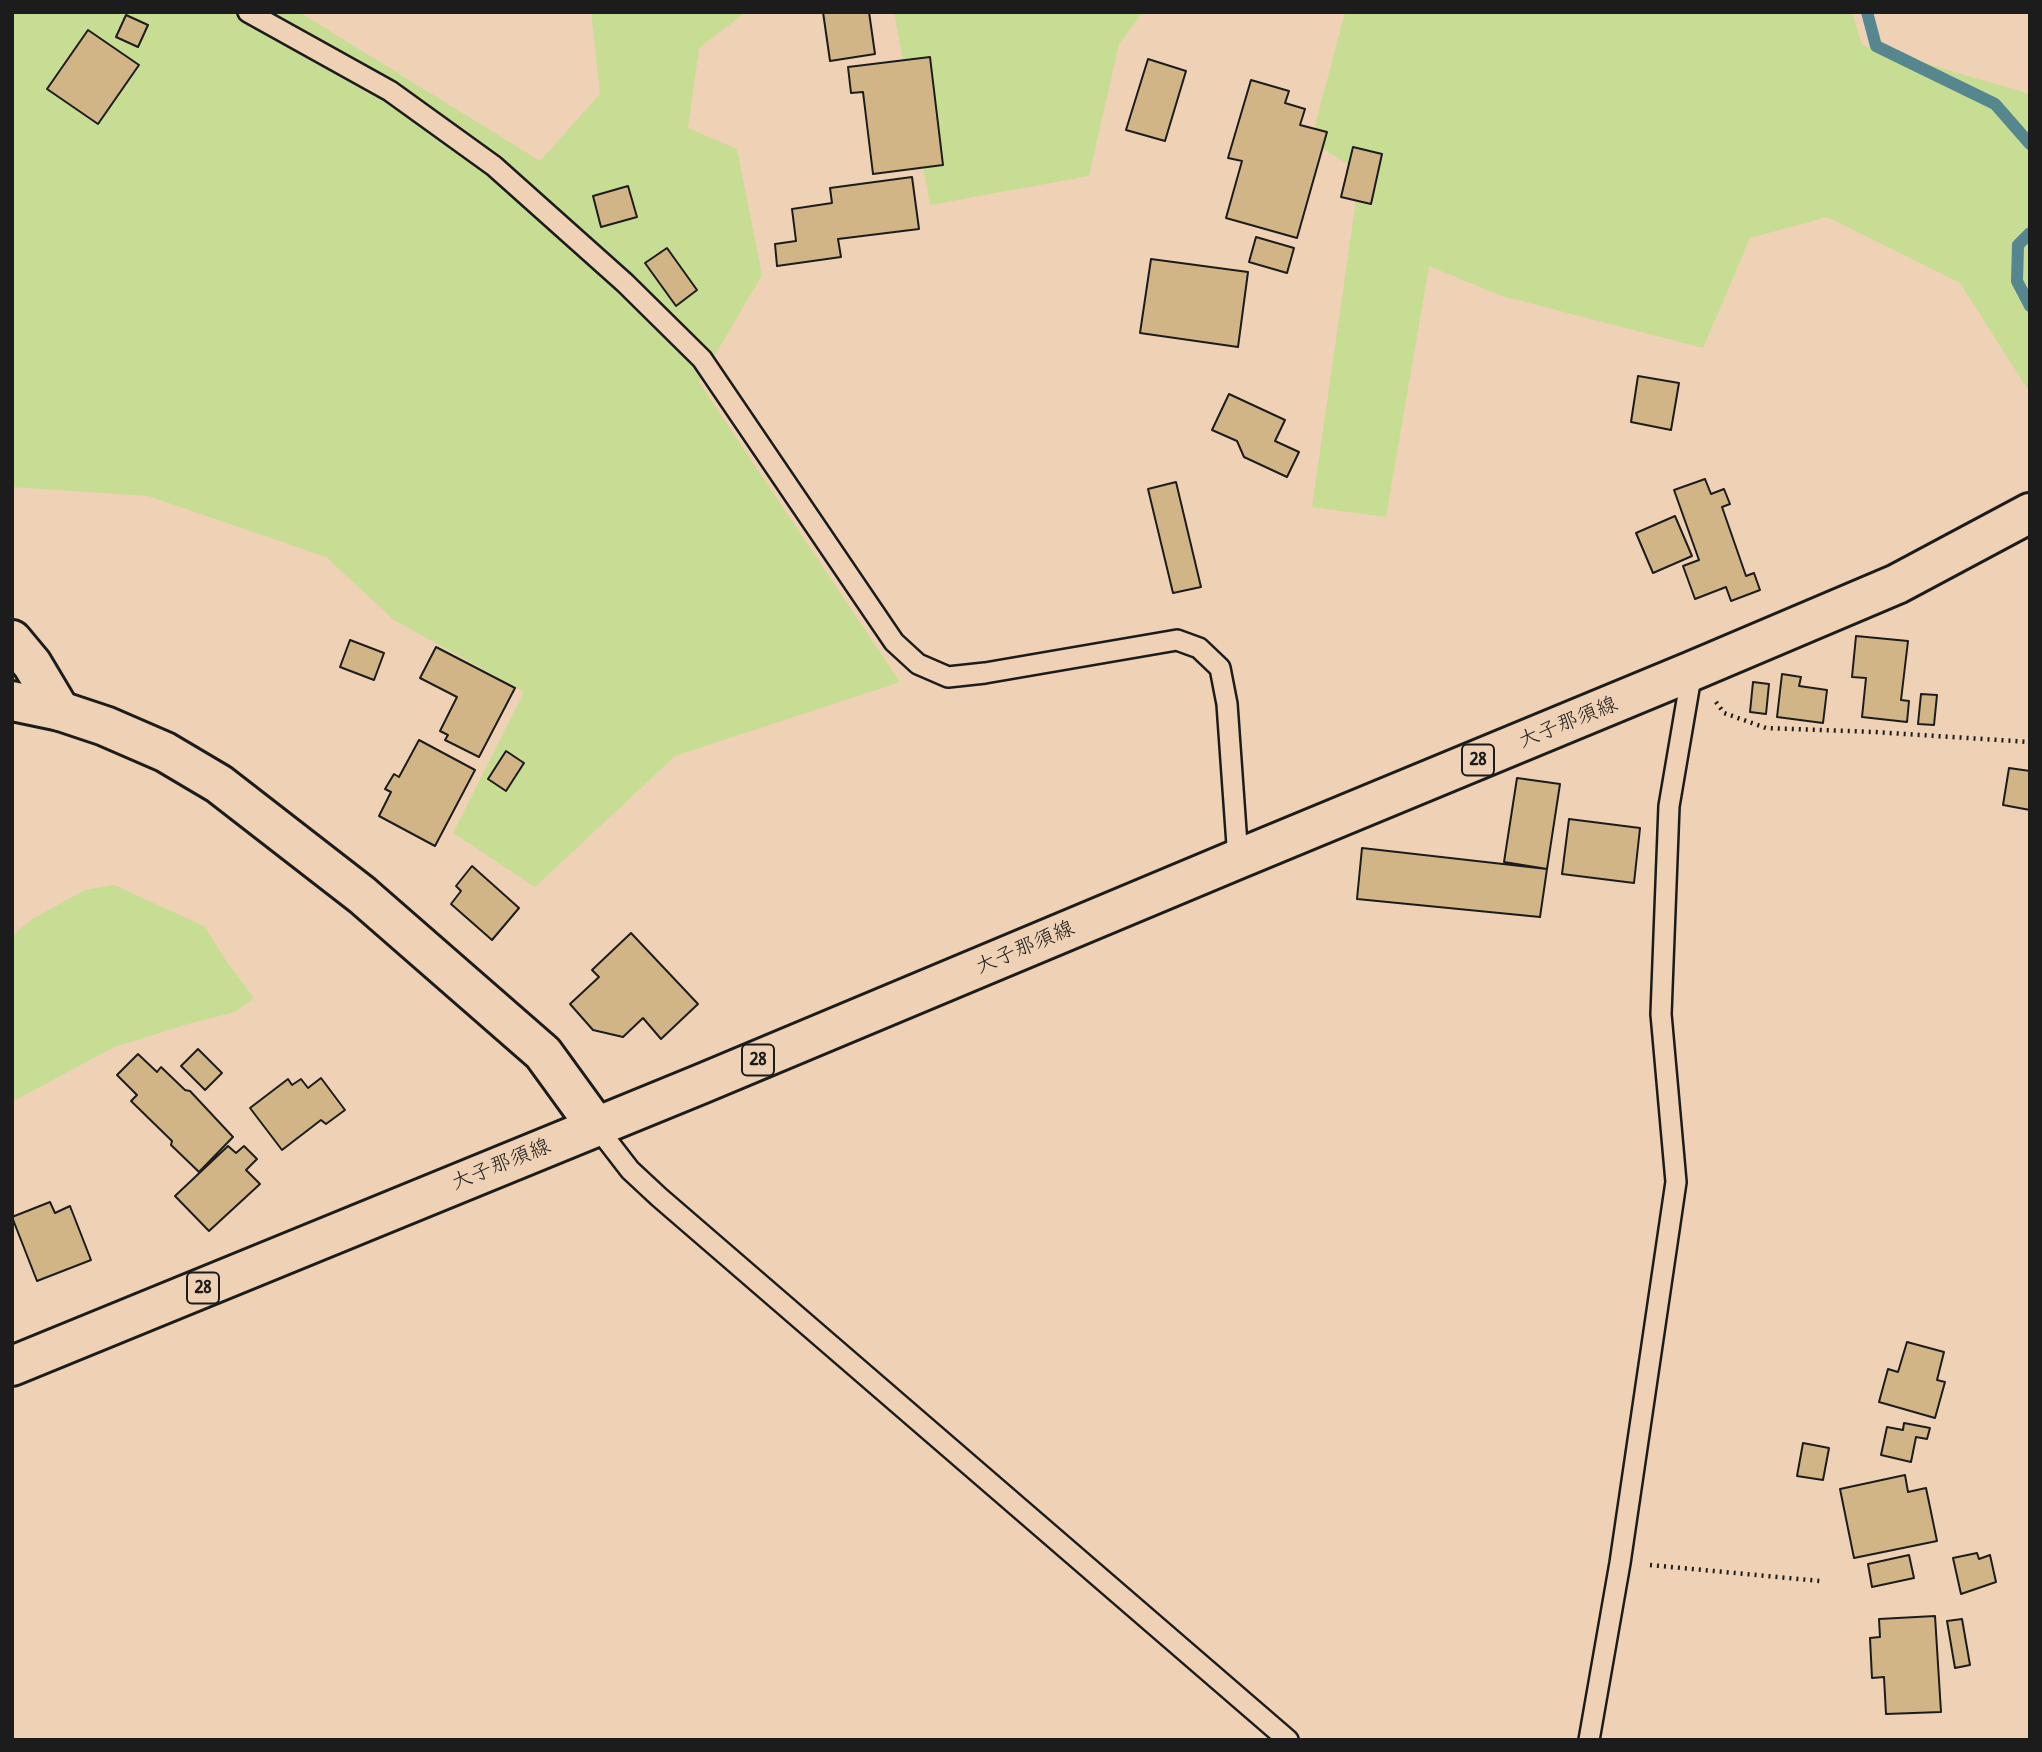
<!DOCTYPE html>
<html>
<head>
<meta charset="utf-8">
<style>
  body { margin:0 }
  #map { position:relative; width:2042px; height:1752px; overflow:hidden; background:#efd2b5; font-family:"Patrick Hand",sans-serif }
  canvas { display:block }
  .frame { position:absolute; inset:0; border:14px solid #1c1c1c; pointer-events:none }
</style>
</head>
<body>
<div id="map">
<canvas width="2042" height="1752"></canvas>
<div class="frame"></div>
</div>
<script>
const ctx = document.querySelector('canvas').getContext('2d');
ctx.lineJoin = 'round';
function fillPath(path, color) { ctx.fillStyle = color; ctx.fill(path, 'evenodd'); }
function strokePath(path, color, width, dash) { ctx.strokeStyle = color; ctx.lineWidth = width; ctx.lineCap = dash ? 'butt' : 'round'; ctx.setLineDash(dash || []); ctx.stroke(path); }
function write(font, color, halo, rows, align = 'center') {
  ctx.font = font + ' "Patrick Hand","Klee One",sans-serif'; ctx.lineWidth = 7; ctx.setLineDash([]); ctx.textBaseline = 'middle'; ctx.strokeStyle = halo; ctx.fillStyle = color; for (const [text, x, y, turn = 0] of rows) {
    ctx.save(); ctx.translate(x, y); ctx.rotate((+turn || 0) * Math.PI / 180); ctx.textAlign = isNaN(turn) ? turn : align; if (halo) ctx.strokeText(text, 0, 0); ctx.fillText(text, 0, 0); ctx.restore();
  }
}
const green = new Path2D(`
  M12 12H299L540 161 600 94 591 12H746L699 48 688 128 737 149 762 275 699 382 900 682 675 756 535 887 453 833 524 692 394 620 326 557 148 496 12 487Z
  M894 12H1143L1119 44 1089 176 930 205Z
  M1345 12H1852L1862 45 2030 94V393L1960 283 1827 217 1750 238 1703 348 1502 296 1429 266 1386 517 1312 507 1360 172 1311 141Z
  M114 885 204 926 229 965 254 998 235 1012 188 1024 114 1047 12 1102V936L32 919 85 890Z`);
const stream = new Path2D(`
  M1867 12 1876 46 1995 104 2030 144
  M2030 233 2018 245 2017 281 2030 306`);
const building = new Path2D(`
  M823 12H869L875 54 830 61Z
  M126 15 148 25 138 47 116 37Z
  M88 30 139 65 98 124 47 89Z
  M930 57 943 165 873 174 863 92 851 93 848 67Z
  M1148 59 1186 71 1165 141 1126 130Z
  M1251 80 1289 91 1285 103 1305 109 1300 125 1327 132 1297 238 1226 218 1242 161 1228 158Z
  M1353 147 1382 154 1371 204 1341 197Z
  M912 177 919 229 838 239 841 257 777 266 775 244 796 241 792 209 832 203 830 188Z
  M628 186 637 217 601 227 593 196Z
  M1256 237 1294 248 1287 273 1249 262Z
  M667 248 697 290 676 306 645 263Z
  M1151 259 1248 272 1238 347 1140 333Z
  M1638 376 1679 383 1671 430 1631 422Z
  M1229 394 1285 420 1275 441 1299 452 1287 477 1244 457 1237 441 1212 430Z
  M1705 479 1711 494 1724 489 1730 504 1722 507 1746 576 1754 573 1760 590 1731 601 1726 587 1695 599 1683 566 1699 560 1674 490Z
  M1176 482 1201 587 1173 593 1148 489Z
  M1675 516 1692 556 1653 573 1636 533Z
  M1856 636 1908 641 1901 700 1909 701 1907 722 1862 717 1866 678 1852 677Z
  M350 640 384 653 374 680 340 667Z
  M436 647 515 688 479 757 445 740 448 735 440 731 457 697 420 678Z
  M1782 674 1801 677 1799 686 1827 690 1823 723 1777 717Z
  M1753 682 1769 684 1766 714 1750 712Z
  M1921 694 1937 695 1934 725 1918 724Z
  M419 740 475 770 435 846 379 816 391 792 385 789 394 774 399 777Z
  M506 751 524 763 506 791 488 779Z
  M2009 768 2030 771V810L2003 805Z
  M1517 778 1560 784 1547 869 1504 862Z
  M1569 819 1640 828 1634 883 1562 874Z
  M1362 848 1547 869 1540 917 1357 899Z
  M472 866 519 908 492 940 451 904 461 891 456 886Z
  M631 933 698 1004 661 1039 643 1018 623 1037 593 1030 570 1004 599 977 592 970Z
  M198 1049 222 1073 205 1090 181 1066Z
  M138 1054 157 1072 161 1067 185 1090 190 1091 233 1137 199 1172 171 1145 172 1141 131 1101 137 1095 117 1075Z
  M321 1078 345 1110 326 1124 321 1120 282 1150 250 1108 288 1079 292 1085 301 1079 308 1088Z
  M228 1146 236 1153 244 1146 257 1159 246 1170 260 1184 209 1231 175 1196Z
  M50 1202 55 1213 70 1206 91 1260 37 1281 12 1217Z
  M1907 1342 1944 1352 1937 1380 1945 1382 1935 1418 1879 1402 1888 1369 1898 1372Z
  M1904 1423 1930 1428 1927 1439 1916 1437 1911 1462 1881 1455 1887 1427 1903 1430Z
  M1803 1443 1829 1448 1823 1480 1797 1476Z
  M1905 1475 1908 1492 1926 1488 1937 1541 1854 1558 1840 1489Z
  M1977 1553 1979 1559 1990 1555 1996 1582 1961 1594 1953 1558Z
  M1909 1555 1914 1578 1872 1587 1868 1564Z
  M1935 1616 1941 1712 1886 1714 1884 1677 1872 1678 1870 1638 1880 1637 1879 1619Z
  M1962 1619 1970 1665 1955 1668 1947 1621Z`);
const path = new Path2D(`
  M1716 702 1724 713 1766 728 1874 732 2030 742
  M1650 1565 1820 1581`);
const service = new Path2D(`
  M248 12 390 91 494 166 625 283 702 359 894 642 918 664 948 677 985 673 1177 640 1199 648 1220 668 1227 704 1238 859
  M596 1126 630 1170 659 1197 1288 1740
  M1589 1740 1620 1563 1676 1182 1661 1014 1669 806 1692 671`);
const minor = new Path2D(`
  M12 640 32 664 60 711`);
const tertiary = new Path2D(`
  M12 701 60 711 105 726 165 752 219 784 362 895 543 1053 596 1126`);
const primary = new Path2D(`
  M12 1366 701 1084 1238 859 1692 671 1897 584 2030 513`);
const shields = [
  [1478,760,32],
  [758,1060,32],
  [203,1288,32]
];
const shieldNames = [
  ["28",1478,760],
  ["28",758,1060],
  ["28",203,1288]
];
const streetNames = [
  ["大子那須線",1568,723,-22],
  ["大子那須線",1025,948,-23],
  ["大子那須線",501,1165,-22]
];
fillPath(green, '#c6dd93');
strokePath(stream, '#57878e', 12);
fillPath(building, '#d1b586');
strokePath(building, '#1c1c1c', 2);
strokePath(service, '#1c1c1c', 24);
strokePath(minor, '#1c1c1c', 44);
strokePath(tertiary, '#1c1c1c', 44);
strokePath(primary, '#1c1c1c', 44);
strokePath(path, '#1c1c1c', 4.5, [2, 5]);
strokePath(service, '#efd2b5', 19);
strokePath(minor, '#efd2b5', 38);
strokePath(tertiary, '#efd2b5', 38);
strokePath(primary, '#efd2b5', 38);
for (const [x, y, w] of shields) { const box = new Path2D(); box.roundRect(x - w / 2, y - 15.5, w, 31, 5); ctx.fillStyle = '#efd2b5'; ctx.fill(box); strokePath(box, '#1c1c1c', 2); }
write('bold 19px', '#1c1c1c', null, shieldNames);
write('21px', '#1c1c1c', '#efd2b5', streetNames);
</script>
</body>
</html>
